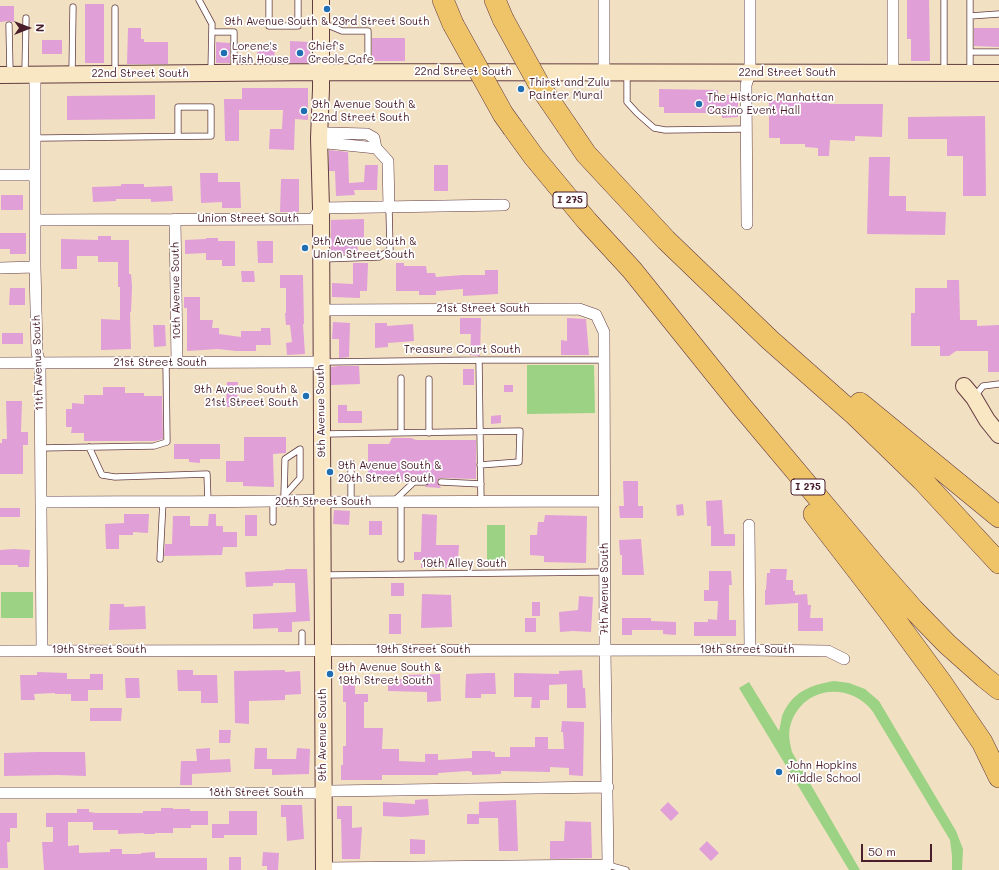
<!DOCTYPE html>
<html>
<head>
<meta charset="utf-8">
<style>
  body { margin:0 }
  #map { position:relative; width:999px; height:870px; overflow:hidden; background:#f2e0c3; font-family:Mali,sans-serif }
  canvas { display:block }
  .north { position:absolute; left:8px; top:8px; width:40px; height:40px; -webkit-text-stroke:3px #fff; paint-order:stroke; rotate:90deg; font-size:11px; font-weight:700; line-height:16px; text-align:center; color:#4a1f2b }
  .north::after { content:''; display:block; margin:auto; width:14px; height:18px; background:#4a1f2b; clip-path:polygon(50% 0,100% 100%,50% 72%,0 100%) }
  .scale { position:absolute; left:861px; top:844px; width:71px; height:18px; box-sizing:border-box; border:2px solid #4a1f2b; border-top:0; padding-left:5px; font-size:12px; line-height:14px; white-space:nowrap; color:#4a1f2b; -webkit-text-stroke:3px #fff; paint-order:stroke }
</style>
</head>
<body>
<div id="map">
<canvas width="999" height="870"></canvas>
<div class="north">N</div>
<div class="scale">50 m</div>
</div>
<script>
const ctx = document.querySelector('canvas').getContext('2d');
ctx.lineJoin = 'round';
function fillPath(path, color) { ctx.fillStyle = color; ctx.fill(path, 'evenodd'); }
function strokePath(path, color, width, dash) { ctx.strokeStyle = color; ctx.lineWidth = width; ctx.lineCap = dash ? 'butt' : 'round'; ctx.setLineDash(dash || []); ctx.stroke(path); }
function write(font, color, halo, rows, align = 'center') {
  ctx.font = font + ' Mali,sans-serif'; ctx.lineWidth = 3.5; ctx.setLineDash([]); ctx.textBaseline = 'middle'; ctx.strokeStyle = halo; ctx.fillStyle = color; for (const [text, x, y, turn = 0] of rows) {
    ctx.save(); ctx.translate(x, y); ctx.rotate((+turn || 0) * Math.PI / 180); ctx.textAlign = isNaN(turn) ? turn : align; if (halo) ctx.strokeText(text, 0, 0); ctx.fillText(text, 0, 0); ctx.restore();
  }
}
const green = new Path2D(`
  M527 365H594L595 413 527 414Z
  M487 525H505V564H487Z
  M1 592H33V618H1Z
  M834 681 849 683 865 689 879 701 956 831 963 849 962 870H952V856L950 840 873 712C849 680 800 687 790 727 788 736 790 743 792 752L860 870H849L739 688 749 682 779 731C780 727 781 721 782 716 792 692 810 685 834 681Z`);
const building = new Path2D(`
  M907 0H929L930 61H911V39H907Z
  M85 4H104V63H85Z
  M0 6H14V22L9 21 0 22Z
  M128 28H141V39H144V42H168V64H127Z
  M974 28H999V47L974 46Z
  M372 38H405V61H372Z
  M42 40H62V54H42Z
  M290 41 310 42V63H290Z
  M216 42 230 43V63H216Z
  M257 45 275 46 274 63H257Z
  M242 88H308V120L295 119 294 150 269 149 270 129H282L283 110H239V141H225L224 99H242Z
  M659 89 718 90V95H738V117L722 118 721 113H664V107H659Z
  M155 95V119L67 120V96Z
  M769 100 829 101V104H883L882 137 855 136V141L830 140 829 156H818V148L805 147V144H780V138H769Z
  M985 116 986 196H963V156H947V139H908V117Z
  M329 150 348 152 349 183 364 182 365 165H378L377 190H354L355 195 336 196 335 171H329Z
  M869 157H890L889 196H906V211L946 212 945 235 867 234Z
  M434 165H448V191H434Z
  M200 173H218V182H240L241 208H222V202L201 203Z
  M281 179H299V212H280Z
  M121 184H144V187L172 186 173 201 151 202V199H116V201L93 202 92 187 121 186Z
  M1 195H23V210H1Z
  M364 219V240L357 241 358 254H331V220Z
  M0 233H26V254H10V249H0Z
  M98 236H111V240H129V274H131L132 287 131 312H130L131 349 101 350V319L120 320V287H118V262H98V256H77V269H61V239L98 240Z
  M206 238H218V241H235V266H222V260H206V253L185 254V240L206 239Z
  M257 241H273V263H258Z
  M353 263H368L367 291H360V298L332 297V283L353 284Z
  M396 263H404V266H426L427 273H435L436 277 463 275H485V270H498V294L463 296V289L436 291V295H419V291H396Z
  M241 271H254L255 282H242Z
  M280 275H303L304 324H303L305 354 287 355 286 343 292 342 290 325H286L285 313H286V288H280Z
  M947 280H959L960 320H977V326L999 325V372H988V351H956L949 356H940V346H911V313H915V288H947Z
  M10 288H25V305H9Z
  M184 297H200V320H213L212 328H219V334L241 337V331H261V328H270L271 345H256V351H236L218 349 187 351V308H184Z
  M460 318H481L480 356 470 355 471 334H460Z
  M567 318 586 319 589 355H561V340L567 341Z
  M333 322 350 323 349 357 339 358V339H332Z
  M375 323H387V326L413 324 414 341 388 343V347L375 348Z
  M153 325H165L166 346 154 347Z
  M2 333H23V344H2Z
  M339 366H359L360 384 331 385V367Z
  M463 369H474V385H463Z
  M227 382H238L237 407H226Z
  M504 385H513V392H504Z
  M103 387H125V393H144V396H162L163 439 155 441H84V433H71L72 427H66V409H72V403L84 404V395H103Z
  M6 401H22L21 432H28V445H23V474H0V443H2V439H7Z
  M338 405H347V411H362V423H338Z
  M501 415V423L491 424V416Z
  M244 437H286V453L273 454 274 487 243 486V482H226V461H244Z
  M392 438H411L416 440H476V479L441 478 438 479 437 482 441 488 425 487 429 482 428 480 425 478H413L408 481 392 482 388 476H368V444H389Z
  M174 444H220V459H200V463L189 462V459H174Z
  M623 481H638V506H643V518H620L619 506H624Z
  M722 500 724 534H735V546H711V526H707L706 501Z
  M683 504 684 515 677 516 676 505Z
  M0 508H20V517H0Z
  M334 510 350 511 349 525 333 524Z
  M124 514H149L148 533 133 532V535H119V549H106L105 524 124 523Z
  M209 514H216V526H223V532H237V547H223L222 555 164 556 165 544H172L173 516H190V526H208Z
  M422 514 437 515 436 545H459L458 560H451V568H421V560H414V552H421Z
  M245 515H257V536H245Z
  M545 515 587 516 586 563 544 562V556L530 555V535H537L538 522H544Z
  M369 521H382V535H369Z
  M641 539 644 575H622V555H620L619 540Z
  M14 549 30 550 29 567H18V565H0V550Z
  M285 569H307L310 621 292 622V632H278V628L253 629V614L296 612 295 583H273V586L246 587 245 572 285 570Z
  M770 569H787L786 580H793V591H795V595L807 594 808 605H811L810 618H823V631H798V603L765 605V590H766L767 573H770Z
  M709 571H731L732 585H729V620H736V636H694V622H708V619L717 620 718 601H704V590H709Z
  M391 583H404V596H391Z
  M422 594 451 595 452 627 421 628Z
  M579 596 593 597 591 632 573 631 560 632 559 612 578 610Z
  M532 602H540V616H532Z
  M110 604H124V607L145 606 146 629 109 630Z
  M389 614H401V634H389Z
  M525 618H536V632H525Z
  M622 618H651V621L676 622V635L663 634V630H632V635H622Z
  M177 670H193V675H217L218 703H201V691H178Z
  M285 670V672L300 671 301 694 285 695V700L249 701V724L235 723 234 671Z
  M582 670 583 688H585L586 708H567V684L549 685V700H540V708H531L532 697H514V673L559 674V671Z
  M37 672 67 673V679H90V674H103V690H88V701H71V694H55V693L34 694 35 700H21L20 675H37Z
  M487 673H495L496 694H481V698H465L466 674Z
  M440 674 441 701 427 702V692L388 691V679H405V675Z
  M125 678H139L140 698H126Z
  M343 679H355V694H368V702H364V728H383L382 749H399V761L425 762V754H438V760L472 758V751H491V752H495V757H510V747H535V737H548V749H564L563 732H561L562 721 584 722 583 776 569 775V768L550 767V772L501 771V774L472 775V772L468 771 438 773V775H382V780H341V765H343V746H346V702H343Z
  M90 708H122L121 721H90Z
  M219 730H231L230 743H219Z
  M210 748V760L230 759 231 772 192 774V785H180L181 761H197L196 749Z
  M255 748H267V759H296L297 748 310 749 309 774 272 775V769H254Z
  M38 752H85L86 776 57 775 4 776V753Z
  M428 799 429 815 402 817 383 816V802L415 804V800Z
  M516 800 518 851H499L498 818H479V824H467V814H479V802Z
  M668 802 679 813 671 821 660 810Z
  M281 805H302L304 839 287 841 286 817H281Z
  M337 806H352V828L362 827 360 859H342L341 819H337Z
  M161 808H173V809H190V811H208V825H191V828H173V833H155V834H144V833L118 834V830H93V822H68V846L79 845V853L110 852V849H122V854H141V853L155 852V858H207V870H44L42 842H53V827H46V813H77V809H89V812L96 813H143V811H161Z
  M229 811H257V835H224V838H212V824H229Z
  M0 813H17V828H10V842H7L8 868H0Z
  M565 821 591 822 592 858 550 859V841H564Z
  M410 839 425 840V854H410Z
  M707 841 719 853 711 861 699 849Z
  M263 852 279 853 278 870H267V866H262Z
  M229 857H241V870H229Z`);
const lane = new Path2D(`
  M199 0 212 24 211 71
  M269 0V26H298V0
  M944 0V71
  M115 8V72
  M970 16 999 14
  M9 25 10 73
  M323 26H330L342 31H368V70
  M212 32H234V71
  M970 52H999
  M970 71V0
  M72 72 73 7
  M25 73 26 18
  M627 75V102L637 113 654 128 665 130 746 129
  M35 138H44L211 136V107H178V136
  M323 259 379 257 390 250 389 208
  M479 360 481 502
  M324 362 479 360H603
  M975 396 983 386 999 384
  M401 433V378
  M429 433V379
  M324 434 520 431 519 462 480 465
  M89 447 102 475 115 477 207 474 208 502
  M40 448 154 446 167 442 166 363
  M441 482 481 484
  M284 496 300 478V449L285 459 284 496V501
  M395 500 414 482H425
  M351 502V463
  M401 502V559
  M273 522V501
  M160 559 163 501
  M324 575 605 572
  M302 633V650
  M608 866V865L626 870`);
const street = new Path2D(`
  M604 0V72
  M893 0V73
  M35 75V267L37 353 40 363 42 650
  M323 138 327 133 367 134 374 138 376 148 388 161 389 208
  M323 138 327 143 376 148
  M0 175H35
  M175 219 177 363
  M35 220 313 219 321 208 504 205
  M747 224 746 85 750 73V0
  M0 268 35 267
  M321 310 579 309 596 315 604 332 605 650 608 865 324 868
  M0 363 321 362
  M41 502C135 501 228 503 322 500L329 502 605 501
  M749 525 750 650
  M0 651 750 650 828 651 844 659
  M0 793H315L331 791 608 787`);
const secondary = new Path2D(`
  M321 0V89L319 138 321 208 324 870
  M0 75 321 72 999 73
  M964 386 974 398 987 420 999 435`);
const highway = new Path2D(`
  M443 0 453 24
  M495 0 503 19
  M567 126 586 154 666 240 770 340 856 416 923 481 999 563
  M513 128 534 157 587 221 632 270 742 407 878 569 913 609 947 644 984 677 999 689
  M860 403 999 517
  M814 514 888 610 941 682 982 742 999 777`);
const highwayBridge = new Path2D(`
  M503 19 541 88 567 126
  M453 24 503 114 513 128`);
const markers = [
  [327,9,4,"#1f6fb2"],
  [224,53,4,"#1f6fb2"],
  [300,53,4,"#1f6fb2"],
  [521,89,4,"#1f6fb2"],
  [699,104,4,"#1f6fb2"],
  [304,111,4,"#1f6fb2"],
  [305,248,4,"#1f6fb2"],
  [306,396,4,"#1f6fb2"],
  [330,472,4,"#1f6fb2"],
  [330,674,4,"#1f6fb2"],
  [779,772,4,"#1f6fb2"]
];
const shields = [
  [570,200,34],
  [808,487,34]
];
const shieldNames = [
  ["I 275",570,200],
  ["I 275",808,487]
];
const poiNames = [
  ["9th Avenue South & 23rd Street South",327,22,"center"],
  ["Lorene's",232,47],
  ["Fish House",232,60],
  ["Chief's",308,47],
  ["Creole Cafe",308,60],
  ["Thirst and Zulu",529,83],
  ["Painter Mural",529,96],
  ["The Historic Manhattan",707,98],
  ["Casino Event Hall",707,111],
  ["9th Avenue South &",312,105],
  ["22nd Street South",312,118],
  ["9th Avenue South &",313,242],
  ["Union Street South",313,255],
  ["9th Avenue South &",298,390,"right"],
  ["21st Street South",298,403,"right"],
  ["9th Avenue South &",338,466],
  ["20th Street South",338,479],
  ["9th Avenue South &",338,668],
  ["19th Street South",338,681],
  ["John Hopkins",787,766],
  ["Middle School",787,779]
];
const streetNames = [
  ["22nd Street South",463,72],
  ["22nd Street South",787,73],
  ["22nd Street South",140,74],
  ["Union Street South",248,219],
  ["10th Avenue South",176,291,-91],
  ["21st Street South",483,309],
  ["Treasure Court South",462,350],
  ["11th Avenue South",38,363,-92],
  ["21st Street South",160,363],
  ["9th Avenue South",321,411,-91],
  ["20th Street South",323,502],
  ["19th Alley South",464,564],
  ["7th Avenue South",605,589,-90],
  ["19th Street South",99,650],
  ["19th Street South",423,650],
  ["19th Street South",747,650],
  ["9th Avenue South",323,735,-90],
  ["18th Street South",256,793]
];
fillPath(green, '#9cd284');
fillPath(building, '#e09fd7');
strokePath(lane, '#633c42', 7);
strokePath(street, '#633c42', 12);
strokePath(secondary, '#633c42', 18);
strokePath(highway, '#633c42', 22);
strokePath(lane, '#fff', 5.5);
strokePath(street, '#fff', 11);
strokePath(secondary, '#f9e7c3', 16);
strokePath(highway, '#efc469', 21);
strokePath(highwayBridge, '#633c42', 22, []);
strokePath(highwayBridge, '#efc469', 21);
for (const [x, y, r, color] of markers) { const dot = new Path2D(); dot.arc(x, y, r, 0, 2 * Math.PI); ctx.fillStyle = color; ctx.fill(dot); strokePath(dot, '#fff', 1.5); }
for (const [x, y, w] of shields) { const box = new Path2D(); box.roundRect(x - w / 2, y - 8, w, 16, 3); ctx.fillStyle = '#fff'; ctx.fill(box); strokePath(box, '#4a1f2b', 1); }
write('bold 10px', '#4a1f2b', null, shieldNames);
write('11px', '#4a1f2b', '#fff', poiNames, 'left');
write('11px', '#4a1f2b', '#fff', streetNames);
</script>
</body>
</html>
